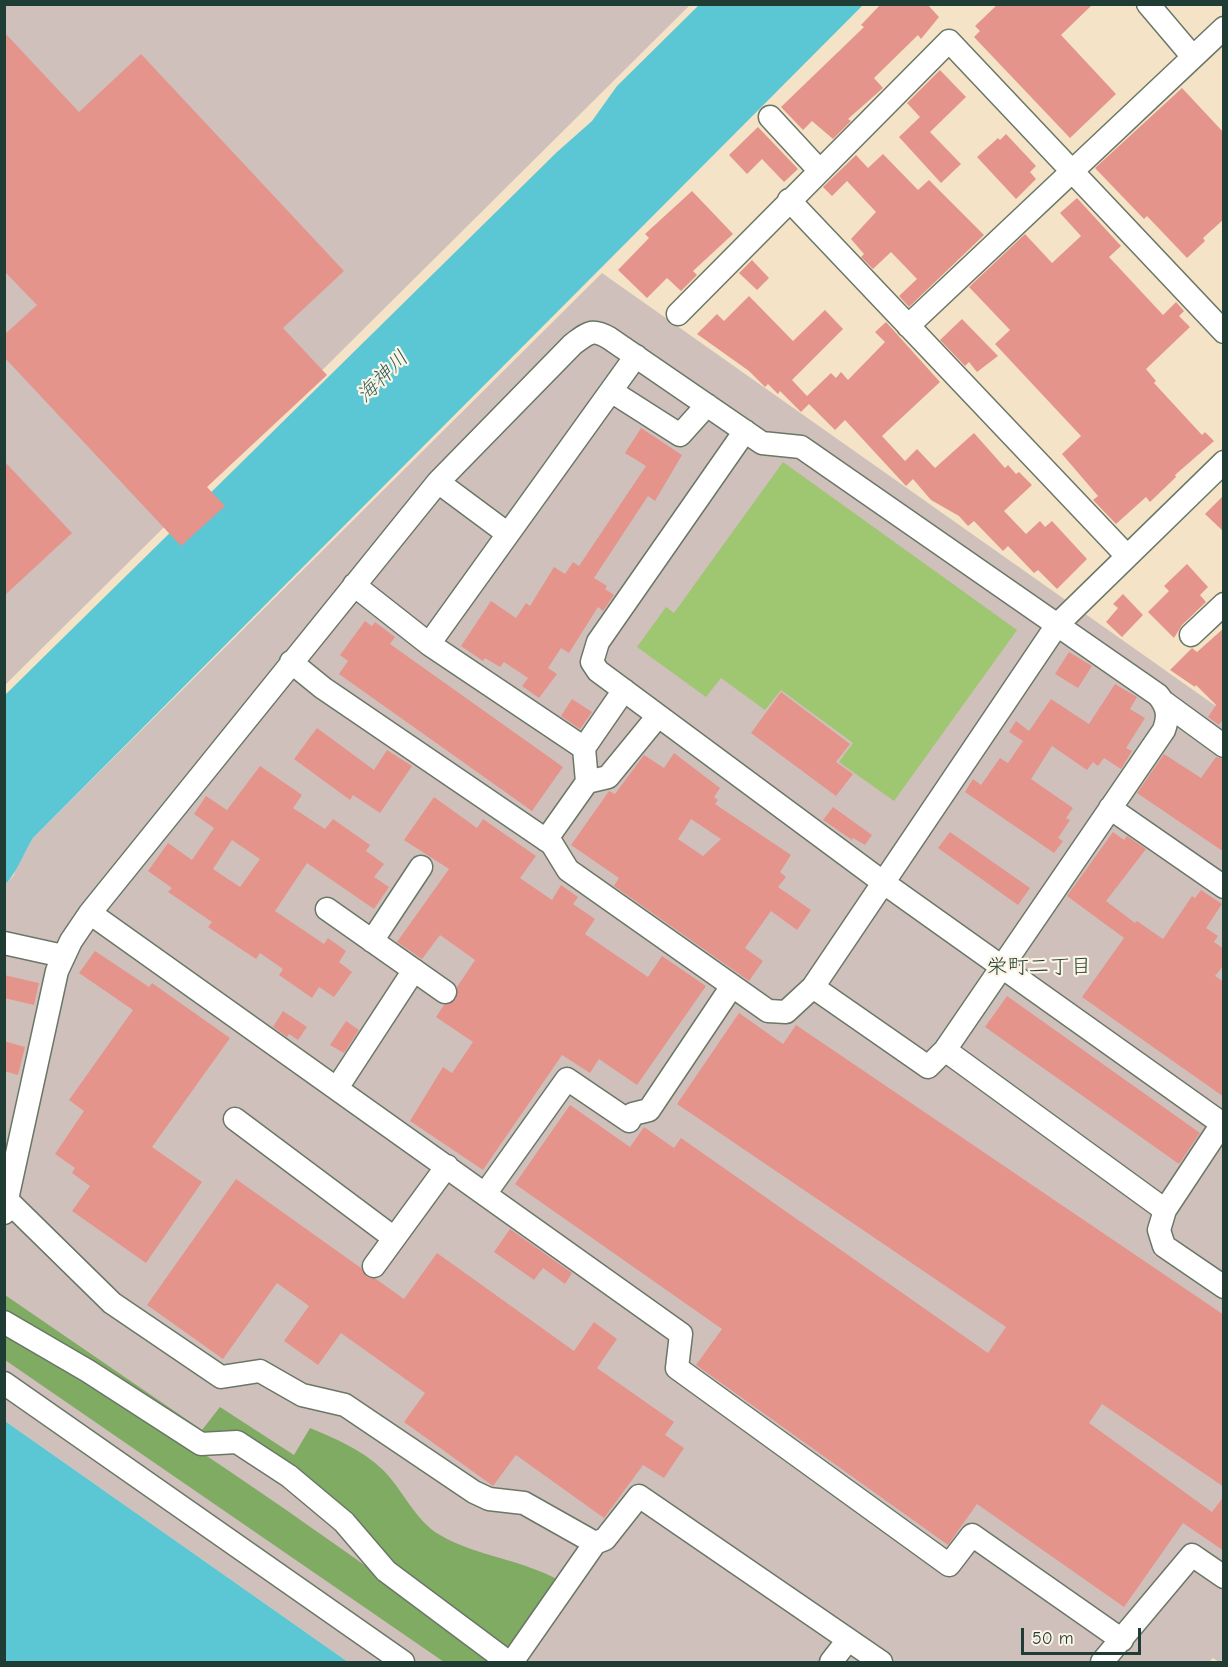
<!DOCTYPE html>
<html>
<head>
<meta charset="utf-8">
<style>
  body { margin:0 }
  #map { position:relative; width:1228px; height:1667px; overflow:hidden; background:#f4e3c6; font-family:"Comic Neue",sans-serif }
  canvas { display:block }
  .frame { position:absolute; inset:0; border:6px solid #1f3d34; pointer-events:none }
  .scale { position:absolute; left:1021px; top:1628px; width:120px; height:27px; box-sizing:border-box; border:3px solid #1f3d34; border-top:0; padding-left:8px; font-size:18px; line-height:21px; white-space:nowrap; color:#1f3d34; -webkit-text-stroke:4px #fcf5e5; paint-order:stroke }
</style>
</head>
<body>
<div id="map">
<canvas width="1228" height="1667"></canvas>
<div class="frame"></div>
<div class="scale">50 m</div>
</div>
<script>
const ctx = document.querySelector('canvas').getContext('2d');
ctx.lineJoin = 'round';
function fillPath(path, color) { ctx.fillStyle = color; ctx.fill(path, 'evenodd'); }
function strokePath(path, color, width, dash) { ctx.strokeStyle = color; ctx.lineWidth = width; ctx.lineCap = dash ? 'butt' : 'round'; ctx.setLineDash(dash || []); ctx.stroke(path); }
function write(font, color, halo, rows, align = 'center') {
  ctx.font = font + ' "Comic Neue","Klee One",sans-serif'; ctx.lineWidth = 4.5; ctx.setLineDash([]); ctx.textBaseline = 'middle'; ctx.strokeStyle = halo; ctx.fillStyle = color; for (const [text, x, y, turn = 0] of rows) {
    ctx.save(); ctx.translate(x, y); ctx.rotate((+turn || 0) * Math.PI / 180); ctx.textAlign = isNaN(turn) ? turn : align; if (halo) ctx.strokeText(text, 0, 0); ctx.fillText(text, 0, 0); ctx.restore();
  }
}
const industrial = new Path2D(`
  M5 5H690L5 685Z
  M602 273 1223 711 1224 1658 1219 1662 1213 1658 1209 1662H348L5 1421V885L14 875 16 865 33 838Z`);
const green = new Path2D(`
  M783 462 1017 630 894 801 839 762 853 743 781 690 765 710 721 678 706 697 637 647 666 607 674 613Z`);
const forest = new Path2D(`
  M5 1295 202 1430 220 1407 294 1455 310 1428C336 1439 361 1449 382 1469 402 1488 415 1521 440 1535 478 1557 522 1559 560 1581L507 1654 393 1568 349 1518 5 1317Z
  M5 1330C176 1429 339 1545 498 1662H444L5 1360Z`);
const water = new Path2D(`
  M699 5H863L33 838C23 854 17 872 5 885V695L557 152 592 121 617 86Z
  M5 1421 348 1662H5Z`);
const building = new Path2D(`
  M881 4H927L939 17 921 39 918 35 874 78 883 88 848 119 851 121 833 139 812 121 803 130 781 107 864 27 861 25Z
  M998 4H1093L1061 35 1116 94 1070 138 974 37 980 31 975 26Z
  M4 32 79 112 141 54 344 271 283 328 327 375 207 487 225 506 181 546 4 357V335L37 305 4 271Z
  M940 70 966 97 930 132 961 164 941 183 899 137 920 117 907 103Z
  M1182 88 1224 133V219L1203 238 1205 241 1187 258 1147 216 1144 219 1095 168Z
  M758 127 798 169 784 182 762 159 747 174 729 155Z
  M1006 134 1036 166 1030 172 1036 179 1016 199 977 157 998 138 1000 140Z
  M883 154 918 190 929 180 984 235 909 307 899 296 917 279 891 252 873 269 861 257 864 254 851 239 876 212 847 181 832 196 823 187 856 155 868 168Z
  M692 191 733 234 693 271 697 275 681 291 667 278 647 298 618 270 649 238 645 234Z
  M1077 198 1121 246 1109 257 1163 315 1176 302 1184 311 1179 316 1190 327 1146 369 1156 381 1154 383 1202 435 1205 432 1214 441 1175 475 1176 477 1150 502 1146 497 1116 524 1093 500 1098 496 1062 454 1081 436 995 344 1010 330 969 287 1025 234 1052 263 1081 236 1060 213Z
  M752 260 769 278 757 290 739 273Z
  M749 296 793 341 825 310 843 329 792 380 807 396 831 373 836 378 841 372 848 380 885 342 875 332 886 322 940 382 882 436 905 461 917 449 935 468 974 433 1005 468 1008 465 1016 474 1019 472 1032 485 1004 511 1026 534 1040 521 1045 527 1052 521 1087 559 1057 589 1038 570 1034 573 1008 546 1003 551 974 521 968 526 959 516 931 500 913 479 906 486 845 420 835 430 809 404 801 412 780 391 778 394 768 384 765 387 749 371 697 334 717 314 724 321Z
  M962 319 998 356 977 372 969 362 965 366 940 340Z
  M641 428 682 455 655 501 648 496 594 578 607 586 605 589 614 595 603 611 598 607 569 653 561 648 548 668 557 674 539 698 522 686 528 678 504 662 500 667 485 658 483 661 461 646 491 601 516 618 526 603 530 606 554 567 565 574 573 562 579 566 646 466 625 453Z
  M4 461 72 533 4 596Z
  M1224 495V532L1205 514Z
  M1187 564 1208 587 1200 595 1206 602 1182 625 1174 638 1148 612 1169 591 1164 586Z
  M1123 594 1143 615 1122 637 1106 622 1118 608 1113 604Z
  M365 621 372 626 375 622 395 637 390 644 563 767 532 811 339 674 348 661 340 655Z
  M1224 628V718L1219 725 1208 717 1216 705 1196 685 1195 687 1170 670 1192 648 1197 652Z
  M1069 652 1092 666 1078 688 1055 674Z
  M1115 684 1137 697 1130 709 1145 718 1126 748 1132 751 1121 769 1104 758 1098 766 1093 762 1087 770 1052 746 1031 779 1073 808 1066 818 1070 820 1058 838 1063 841 1054 853 965 792 973 779 981 785 1000 758 1008 763 1023 741 1009 732 1016 721 1029 731 1051 699 1089 724Z
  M781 692 850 744 836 762 853 774 836 796 751 733Z
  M572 699 592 712 580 729 561 716Z
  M317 728 374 770 387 750 412 766 380 813 353 795 350 800 294 759Z
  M674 753 720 788 714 797 718 800 715 804 791 855 780 872 786 877 778 887 811 910 797 930 771 911 745 948 763 961 749 981 614 886 619 878 571 845 609 791 615 794 644 755 664 768ZM691 819 721 839 703 856 678 839Z
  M1164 754 1201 778 1216 757 1224 759V852L1137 793Z
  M260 766 302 795 293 808 325 829 333 819 370 845 366 851 384 864 374 877 389 887 374 909 307 863 275 911 324 944 328 938 346 951 339 962 352 972 334 997 319 987 312 998 279 975 283 969 260 953 256 959 208 927 212 922 168 892 172 888 148 871 168 843 192 860 214 828 194 814 206 796 227 810ZM232 840 260 859 240 887 213 869Z
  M434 797 477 828 483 819 536 856 520 878 552 900 561 885 578 897 573 904 595 919 585 934 648 977 662 956 706 986 637 1085 599 1059 590 1073 562 1055 483 1170 410 1121 443 1067 452 1073 473 1042 436 1017 444 1005 456 999 457 987 475 960 440 935 422 959 397 942 449 869 404 840Z
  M833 807 872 835 865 845 853 838 852 840 823 820Z
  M950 832 1030 888 1018 905 938 848Z
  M1113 832 1124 840 1127 836 1146 849 1106 901 1135 923 1137 921 1163 939 1192 896 1195 898 1201 890 1222 904 1206 928 1218 936 1214 942 1224 949V965L1215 976 1224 982V1097L1082 997 1124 938 1067 896Z
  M95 951 149 987 152 983 230 1038 152 1147 202 1182 146 1263 72 1211 90 1186 72 1173 75 1168 55 1154 84 1111 69 1100 133 1010 79 973Z
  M4 975 39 983 34 1005 4 998Z
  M1007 996 1200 1133 1179 1164 985 1027Z
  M283 1011 307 1027 298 1040 289 1034 287 1037 273 1027Z
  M739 1013 783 1044 796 1025 1224 1315V1487L1102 1404 1089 1423 1212 1512 1224 1496V1551L1183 1523 1124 1607 977 1504 948 1545 696 1365 722 1329 515 1184 570 1105 630 1147 644 1127 674 1148 681 1138 988 1353 1006 1327 677 1104Z
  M346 1021 359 1030 344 1053 330 1045Z
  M4 1041 25 1047 18 1075 4 1071Z
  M236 1179 361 1268 367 1277 376 1279 404 1299 437 1253 574 1351 594 1322 617 1339 597 1368 674 1422 665 1435 684 1448 664 1478 643 1465 604 1518 516 1455 493 1486 404 1422 425 1393 341 1333 318 1365 284 1341 309 1306 277 1283 223 1359 147 1305Z
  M510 1229 572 1273 565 1284 543 1268 534 1280 494 1252Z`);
const minor = new Path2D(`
  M1148 4 1193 57
  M770 117 819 170
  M789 200 1127 556
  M678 314 949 41 1224 332
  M908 326 1224 28
  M611 391 680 435 707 405
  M745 431 598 642 592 662 598 671 884 883 1224 1125
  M438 482 508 534
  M354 585 429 644 584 748
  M1191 635 1224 604
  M429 644 636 356
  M291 662 323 688 552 844 568 870 768 1011 786 1012 813 987 1057 625 1224 462
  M1165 703 1224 746
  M587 782 584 748 624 690
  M1110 808 1224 887
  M546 840 587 782 608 777 658 716
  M327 909 445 992
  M90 913 681 1334 677 1368 949 1565 972 1535 1122 1640
  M372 941 421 867
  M4 943 63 956
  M945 1050 1165 1210
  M337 1088 414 970
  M235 1119 394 1238
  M1222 1124 1165 1210 1159 1230 1164 1246 1224 1287
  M485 1194 567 1079 629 1121 633 1114 649 1110 732 986
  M7 1200 112 1303 221 1377 260 1371 302 1395 345 1405 474 1492 489 1499 524 1503 595 1543 605 1539 639 1496 881 1662
  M4 1213 57 971 71 941 90 913 438 482 573 344C588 333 592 328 609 338L762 443 801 447 1158 695C1168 707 1169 716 1164 730L945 1050 928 1067 813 987
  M374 1266 447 1166
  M4 1322 88 1371 201 1444 237 1442 289 1476 344 1522 386 1571 508 1662
  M4 1383 403 1662
  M512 1662 595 1543
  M831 1662 848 1640
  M1102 1662 1192 1555 1224 1577`);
const waterNames = [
  ["海神川",383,377,-45]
];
const neighbourhoodNames = [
  ["栄町二丁目",1039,967]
];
fillPath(industrial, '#d0c0bc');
fillPath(green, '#9fc671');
fillPath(forest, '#7fab63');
fillPath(water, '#5bc7d4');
fillPath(building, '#e5948b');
strokePath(minor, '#6a7767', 25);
strokePath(minor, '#fff', 22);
write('italic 21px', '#2e605c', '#fcf5e5', waterNames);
write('21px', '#1f3d34', '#fcf5e5', neighbourhoodNames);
</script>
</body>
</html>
